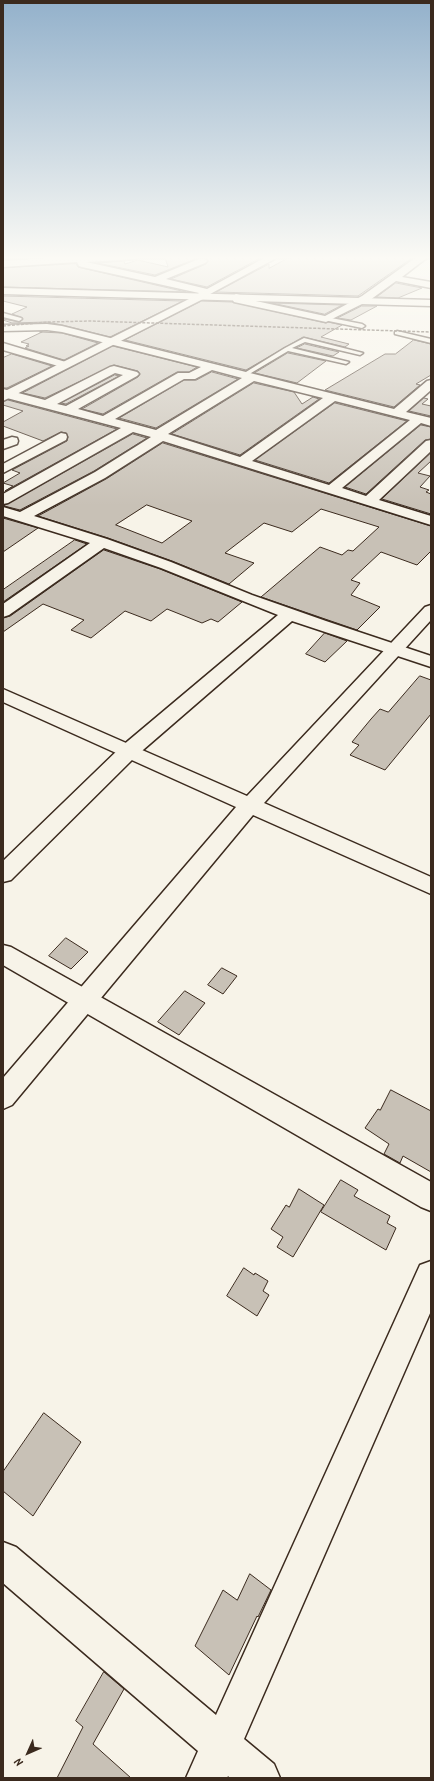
<!DOCTYPE html>
<html>
<head>
<meta charset="utf-8">
<style>
  body { margin:0 }
  #map { position:relative; width:434px; height:1781px; overflow:hidden; background:#f7f3e8; font-family:Kalam,sans-serif }
  canvas { display:block }
  .frame { position:absolute; inset:0; border:4px solid #3b2a1e; pointer-events:none }
  .north { position:absolute; left:8px; top:1733px; width:40px; height:40px; -webkit-text-stroke:3px #f7f3e8; paint-order:stroke; rotate:225deg; font-size:11px; font-weight:700; line-height:16px; text-align:center; color:#3b2a1e }
  .north::after { content:''; display:block; margin:auto; width:14px; height:18px; background:#3b2a1e; clip-path:polygon(50% 0,100% 100%,50% 72%,0 100%) }
</style>
</head>
<body>
<div id="map">
<canvas width="434" height="1781"></canvas>
<div class="frame"></div>
<div class="north">N</div>
</div>
<script>
const ctx = document.querySelector('canvas').getContext('2d');
ctx.lineJoin = 'round';
function fillPath(path, color) { ctx.fillStyle = color; ctx.fill(path, 'evenodd'); }
function strokePath(path, color, width, dash) { ctx.strokeStyle = color; ctx.lineWidth = width; ctx.lineCap = dash ? 'butt' : 'round'; ctx.setLineDash(dash || []); ctx.stroke(path); }
const building = new Path2D(`
  M262 256H264L207 287 171 279 206 264 208 261 205 258H198L155 275 97 263 124 261 125 264 138 260 168 267 165 257Z
  M292 256H415L358 296 216 292 269 264V268Z
  M76 264 78 267 82 268 186 292 3 287V268Z
  M396 283 422 288 398 298 377 297Z
  M3 296 183 301 110 337 62 325 47 322 12 323 3 320V319L20 322 23 318 12 314 27 307 3 301Z
  M202 301 232 302 326 323 328 322 342 325 321 337 349 344 345 347 303 337 246 370 125 340Z
  M272 303 342 305 325 314Z
  M362 306H377L351 320 338 318Z
  M40 332 62 333 98 343 64 360 25 348 29 346H26L29 344 21 342 42 332Z
  M414 340 431 344V375L416 384 420 385 394 407 325 390 385 354H395Z
  M305 344 339 352 333 356 297 348Z
  M113 346 197 367 189 372H177L103 414 82 409 138 377 140 374 138 371 114 365 45 398 23 393Z
  M288 353 326 361 297 383 255 373Z
  M12 354 52 366 7 388H3V358Z
  M212 372 238 379 156 428 119 418 184 380H196Z
  M115 375 119 376 66 404 61 403Z
  M254 383 294 392 302 404 313 397 319 399 240 455 172 434Z
  M424 398 428 399 422 404 431 406V416L409 411Z
  M8 400 117 429 5 491 13 486 3 483 20 473 12 470 67 441 68 437 66 433 61 432 43 441 3 426V422L23 411 3 405V402Z
  M335 403 407 421 329 483 255 460Z
  M421 425 431 427V439L425 440 366 494 345 487Z
  M133 434 147 438 94 471 20 510 4 506Z
  M163 443 431 526V551L417 565 381 552 351 580 360 583 351 595 380 607 357 630 261 597 320 547 342 555 348 550 353 551 379 527 321 509 292 532 264 523 225 553 254 563 229 584 172 561 108 538 38 516 106 479ZM147 505 192 521 162 543 116 525Z
  M431 453V461L418 473 430 476 420 487 429 490 426 492 431 494V514L382 499Z
  M3 518 38 528 3 552Z
  M75 540 87 544 3 602V590Z
  M104 550 160 569 242 602 218 622 211 619 202 623 167 609 151 621 125 611 91 638 71 630 84 620 43 604 3 632V618L10 616Z
  M325 633 347 641 325 662 306 654Z
  M420 676 431 680V714L385 770 350 755 359 745 352 742 371 719 380 709 388 712Z
  M66 938 88 952 71 969 49 956Z
  M222 968 237 976 223 994 208 985Z
  M185 991 205 1003 179 1035 158 1022Z
  M391 1090 431 1111V1172L403 1156 400 1163 384 1154 389 1144 365 1128 378 1109 380 1110Z
  M341 1180 358 1190 354 1196 390 1216 387 1223 396 1228 386 1250 321 1212Z
  M299 1189 324 1205 293 1257 277 1247 283 1237 271 1229 286 1205 289 1207Z
  M244 1268 254 1275 255 1273 268 1281 263 1291 269 1295 257 1316 227 1296Z
  M44 1413 81 1442 33 1516 3 1491V1472Z
  M250 1574 271 1590 258 1617 257 1616 229 1675 195 1646 223 1590 237 1600Z
  M104 1672 124 1689 93 1744 131 1778H57L83 1727 76 1721Z`);
const service = new Path2D(`
  M3 313 21 318 22 319 19 321 3 317Z
  M326 317 362 324 365 326 362 328 324 320 323 319Z
  M397 331 431 339V343L395 334V332Z
  M304 338 363 353 360 355 305 342 292 348 349 362 346 364 288 351 246 376 241 375 285 348Z`);
const minor = new Path2D(`
  M82 256H140L136 259 86 262 155 277 199 259H205L207 261 205 263 166 279 207 289 268 256H280L201 299 196 296 199 293 82 267 79 266 77 262 3 267V261Z
  M418 256H429L402 277 431 282V288L396 281 370 300 326 322 234 302 231 297 236 294 240 295 242 298 325 316 362 296Z
  M47 324 62 326 394 409 427 381 431 380V390L406 412 431 418V426L421 423 342 488 366 496 426 441 431 440V451L379 500 431 516V525L163 441 105 478 34 516 107 539 171 562 252 595 326 621 431 656V667L292 621 136 756 11 880 3 882V861L122 746 278 615 161 568 104 548 9 615 3 617V604L90 543 3 516V507L20 512 95 472 151 437 133 432 8 503 3 504V494L121 428 3 397V389L45 400 110 367 114 366 137 372 139 374 137 376 78 409 103 416 178 373H189L201 367 62 332 47 330 3 331V325ZM212 370 242 378 156 430 115 419 184 379H195ZM115 373 123 375 66 406 57 404ZM254 381 323 398 240 457 168 434ZM335 401 410 420 329 485 252 461Z
  M3 343 69 363 71 365 65 368 3 350Z
  M61 433 66 434 67 437 66 440 3 473V464Z
  M12 437 17 438 18 441 17 444 3 449V440Z
  M3 945 11 947 431 1182V1211L421 1207 3 965Z
  M431 1261V1311L244 1739 274 1764 280 1778H230L228 1776 227 1778H186L198 1751 3 1583V1542L16 1547 216 1715 420 1265Z`);
const tertiary = new Path2D(`
  M431 605V620L264 803 431 877V894L253 815 12 1105 3 1109V1078L236 807 3 702V689L247 796 425 607Z`);
const secondary = new Path2D(`
  M201 293 205 294 206 296 205 298 3 401V392Z`);
const trunk = new Path2D(`
  M3 288 431 300V306L3 294Z`);
const rail = new Path2D(`
  M3 326 49 322 90 321 431 332`);
fillPath(building, '#c8c1b6');
strokePath(building, '#3b2a1e', 1);
strokePath(service, '#3b2a1e', 3);
strokePath(minor, '#3b2a1e', 3);
strokePath(tertiary, '#3b2a1e', 3);
strokePath(secondary, '#3b2a1e', 3);
strokePath(trunk, '#3b2a1e', 3);
fillPath(service, '#f7f3e8');
fillPath(minor, '#f7f3e8');
fillPath(tertiary, '#f7f3e8');
fillPath(secondary, '#f7f3e8');
fillPath(trunk, '#f7f3e8');
strokePath(rail, '#3b2a1e', 1.5, [3, 1.5]);
const sky = ctx.createLinearGradient(0, 0, 0, 506);
sky.addColorStop(0, '#93b1cb');
sky.addColorStop(0.51, '#fbfaf5');
sky.addColorStop(1, '#fbfaf500');
ctx.fillStyle = sky;
ctx.fillRect(0, 0, 434, 506);
</script>
</body>
</html>
